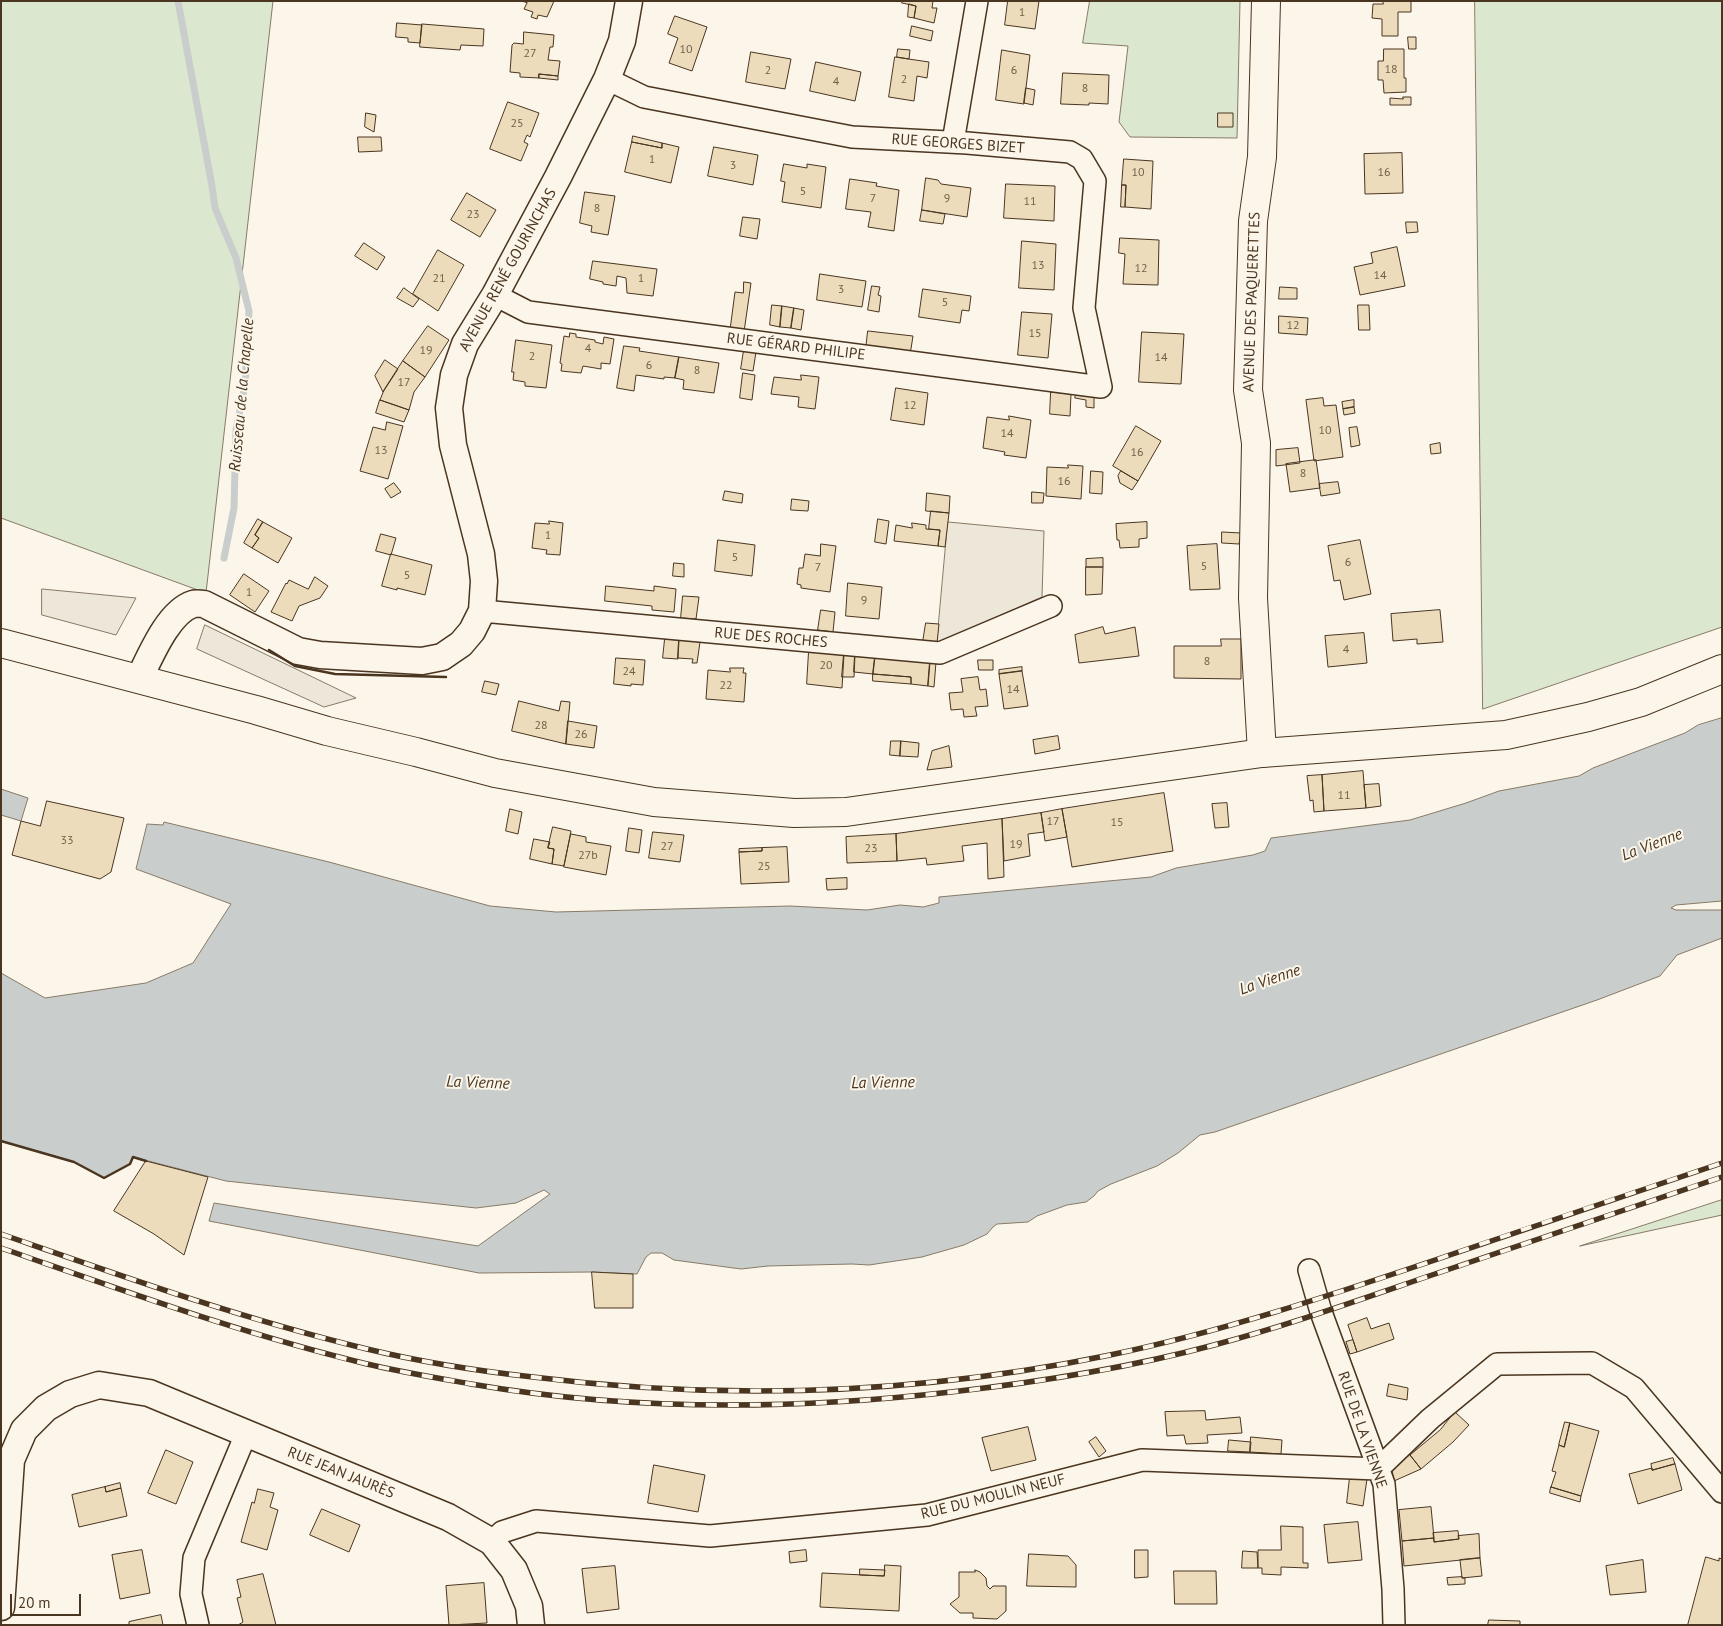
<!DOCTYPE html>
<html>
<head>
<meta charset="utf-8">
<style>
  body { margin:0 }
  #map { position:relative; width:1723px; height:1626px; overflow:hidden; background:#fbf6e9; font-family:"PT Sans",sans-serif }
  canvas { display:block }
  .frame { position:absolute; inset:0; border:2px solid #4a3520; pointer-events:none }
  .scale { position:absolute; left:10px; top:1594px; width:71px; height:22px; box-sizing:border-box; border:2px solid #4a3520; border-top:0; padding-left:6px; font-size:15px; line-height:18px; white-space:nowrap; color:#4a3520; -webkit-text-stroke:4px #fbf6e9; paint-order:stroke }
</style>
</head>
<body>
<div id="map">
<canvas width="1723" height="1626"></canvas>
<div class="frame"></div>
<div class="scale">20 m</div>
</div>
<script>
const ctx = document.querySelector('canvas').getContext('2d');
ctx.lineJoin = 'round';
function fillPath(path, color) { ctx.fillStyle = color; ctx.fill(path, 'evenodd'); }
function strokePath(path, color, width, dash) { ctx.strokeStyle = color; ctx.lineWidth = width; ctx.lineCap = dash ? 'butt' : 'round'; ctx.setLineDash(dash || []); ctx.stroke(path); }
function write(font, color, halo, rows, align = 'center') {
  ctx.font = font + ' "PT Sans",sans-serif'; ctx.lineWidth = 4; ctx.setLineDash([]); ctx.textBaseline = 'middle'; ctx.strokeStyle = halo; ctx.fillStyle = color; for (const [text, x, y, turn = 0] of rows) {
    ctx.save(); ctx.translate(x, y); ctx.rotate((+turn || 0) * Math.PI / 180); ctx.textAlign = isNaN(turn) ? turn : align; if (halo) ctx.strokeText(text, 0, 0); ctx.fillText(text, 0, 0); ctx.restore();
  }
}
const green = new Path2D(`
  M1 1H273L206 593 1 518Z
  M1090 1H1240L1237 138 1130 137 1119 122 1128 46 1083 43Z
  M1475 1H1722V627L1483 709Z
  M1722 1200V1215L1580 1246Z`);
const parking = new Path2D(`
  M948 522 1044 531 1042 597 937 643Z
  M42 589 136 598 116 635 42 615Z
  M205 625 356 698 324 707 197 649Z`);
const water = new Path2D(`
  M1722 718V901L1676 905 1671 908 1676 910H1722V938L1677 955 1660 976 1597 1000 1215 1132 1200 1135 1178 1153 1157 1166 1111 1184 1098 1191 1094 1196 1086 1202 1067 1205 1037 1216 1028 1222 997 1224 993 1227 987 1234 964 1245 922 1257 869 1265 852 1264 768 1266 741 1269 674 1260 662 1253H651L646 1257 637 1274 592 1272 479 1273 209 1221 214 1203 478 1246 550 1194 544 1190 516 1203 476 1208 226 1181 133 1157 130 1164 104 1178 74 1162 1 1141V973L45 998 146 983 193 963 231 904 136 869 147 824 163 825 164 822 329 862 490 906 556 912 790 906 867 910 900 905 923 907 939 903V897L1151 877 1176 868 1253 855 1265 851 1271 838 1410 820 1466 803 1499 791 1579 776 1593 768 1685 733 1698 725Z
  M1 789 28 798 21 821 1 815Z`);
const stream = new Path2D(`
  M178 1 212 186 215 208 236 258 249 311 245 386 236 430 234 508 224 558`);
const building = new Path2D(`
  M522 1H554L547 17 538 15 537 19 531 17 533 12 524 9 527 3Z
  M902 1H933L932 8H937L934 23 914 18 916 6 902 3Z
  M1008 1H1039L1035 29 1005 25Z
  M1383 1H1411V12H1398V36H1382V19L1372 18 1373 4H1383Z
  M909 4 916 6 914 18 908 17Z
  M675 16 707 27 692 71 669 63 678 38 668 34Z
  M397 23 422 25 420 43 408 42V38L396 37Z
  M422 24 484 29 483 46 461 45 460 50 420 47Z
  M912 26 933 31 931 41 910 36Z
  M524 32 554 35 553 47H550L548 60 560 61 558 76 539 74V78L520 77V73L510 72 512 45 514 43 523 44Z
  M1408 37H1416V49H1409Z
  M898 49 910 50 909 59 897 57Z
  M1384 49H1404V78H1406V92L1384 93 1383 80H1378V61H1383Z
  M1002 50 1030 55 1024 104 996 100Z
  M751 52 791 59 785 89 746 82Z
  M895 57 929 62 927 78 917 76 914 101 889 97Z
  M816 62 861 72 855 101 810 91Z
  M1063 73 1109 75 1108 104 1089 103V105L1061 104Z
  M539 74 558 76V80L539 78Z
  M1026 88 1035 90 1033 105 1024 103Z
  M1403 97H1411V105H1390V98L1403 99Z
  M508 102 539 113 530 137 527 135 524 142 528 144 521 161 490 149Z
  M366 113 376 115 374 132 365 127Z
  M1218 113H1233V127H1218Z
  M633 136 662 143V148L632 142Z
  M358 137H381L382 151 359 152Z
  M632 142 662 148V143L679 147 671 183 625 172Z
  M714 147 758 155 753 185 708 176Z
  M1402 153 1403 193 1365 194 1364 154Z
  M1124 159 1153 161 1151 209 1125 207 1126 185H1122Z
  M784 164 807 168V164L826 167 821 208 782 202 785 182 781 181Z
  M926 178 938 180 941 184 971 188 967 217 922 210Z
  M850 179 877 183 876 186 899 190 894 231 868 227 871 212 846 209Z
  M1006 184 1055 186 1054 221 1004 218Z
  M1122 185H1126L1125 207H1121Z
  M585 192 615 196 608 235 591 232 592 226 580 223Z
  M467 193 496 210 480 237 451 220Z
  M922 210 945 214 943 224 920 221Z
  M743 217 760 219 757 239 740 236Z
  M1406 222H1417L1418 232 1407 233Z
  M1120 238 1159 240 1158 285 1123 284 1125 254 1119 253Z
  M1022 241 1056 244 1054 290 1019 288Z
  M364 243 385 257 377 270 355 256Z
  M1397 247 1405 286 1360 295 1354 267 1373 263 1371 253Z
  M438 250 464 265 438 311 413 294Z
  M593 261 657 269 653 296 627 293 626 278 617 276 616 286 603 284V282L590 279Z
  M820 274 866 281 862 307 817 300Z
  M744 282 751 283 744 332 730 330 735 292 743 293Z
  M872 286 880 287 878 295 881 296 879 312 868 310Z
  M1280 287 1297 288V299H1279Z
  M404 288 419 299 413 307 397 298Z
  M923 289 971 296 969 311 962 310 960 323 919 317Z
  M772 305 782 306 780 327 770 325Z
  M1358 305H1369L1370 330H1359Z
  M782 306 794 308 791 328 780 327Z
  M794 308 804 310 801 330 791 328Z
  M1022 312 1052 314 1048 358 1018 355Z
  M1279 316 1308 318 1307 335 1279 333Z
  M428 326 449 340 425 377 403 361Z
  M868 331 913 336 910 355 866 349Z
  M1142 332 1184 334 1181 384 1139 382Z
  M570 333 576 334V337L595 340V342L603 344 604 337 614 339 610 364 601 363V369L583 366 581 373 561 371 562 364 560 363 564 336 569 337Z
  M516 340 552 345 546 388 525 386V382L513 380 514 372H512Z
  M624 346 640 348 639 351 679 357 675 378 664 377V379L636 375 634 391 617 388Z
  M744 350 756 352 753 371 741 369Z
  M679 357 719 363 714 393 683 389 684 380 675 378Z
  M385 360 398 369 383 392 375 376Z
  M403 361 425 377 414 392 409 410 380 400 384 390Z
  M743 373 755 375 752 400 740 398Z
  M801 375 819 377 815 409 798 407 799 397 771 394 774 377 801 380Z
  M896 388 928 393 924 425 891 420Z
  M1051 392 1071 394 1070 416 1050 414Z
  M1076 395 1094 397V408L1086 407V400L1075 398Z
  M1323 398 1324 406 1336 405 1343 457 1314 461 1306 400Z
  M380 400 409 410 404 422 376 413Z
  M1354 400V407L1343 409 1342 402Z
  M1354 407 1355 413 1344 415 1343 409Z
  M1009 416 1031 420 1026 458 1004 455 1005 452 983 448 987 417 1009 420Z
  M387 422 403 426 388 479 360 471 373 427 385 430Z
  M1136 426 1161 441 1138 481 1113 466Z
  M1357 427 1360 445 1351 447 1349 428Z
  M1440 443 1441 453 1431 454 1430 445Z
  M1298 448 1300 463 1276 466V450Z
  M1316 460 1320 488 1290 492 1286 464Z
  M1068 465 1083 466 1081 499 1046 496 1047 467 1068 468Z
  M1091 471 1103 472 1102 494 1090 493Z
  M1121 471 1138 481 1132 490 1120 483 1118 476Z
  M1338 482 1340 493 1321 496 1319 484Z
  M394 483 401 492 391 498 385 489Z
  M725 491 743 494 742 503 723 500Z
  M1032 492 1044 493 1043 503H1032Z
  M927 493 950 496 949 513 926 511Z
  M792 499 809 501 808 511 791 510Z
  M931 511 949 513 945 547 938 546 940 530 929 529Z
  M258 519 263 522 255 535 259 538 252 548 244 543Z
  M878 519 889 521 886 544 875 542Z
  M549 521 563 523 560 555 546 554 547 550 532 548 535 523 549 524Z
  M263 522 292 538 278 563 252 548 259 538 255 535Z
  M1147 522V538L1139 539V547L1120 548 1119 540H1117L1116 524Z
  M912 523 926 525V529L940 530 938 546 894 541 896 525 912 528Z
  M1222 532 1241 533 1239 544 1222 543Z
  M381 534 396 538 391 555 376 551Z
  M718 540 755 545 752 576 715 571Z
  M1360 540 1371 594 1344 600 1340 580 1334 581 1328 546Z
  M821 544 836 546 830 592 801 588V585L797 584 799 568H803L805 554 820 556Z
  M1217 544 1220 589 1190 590 1187 546Z
  M391 554 432 565 425 595 397 588V590L382 586Z
  M1103 558V567H1086V559Z
  M674 563 684 564V577L673 576Z
  M1086 567H1103L1102 594 1086 595Z
  M244 574 269 591 255 612 230 595Z
  M315 577 328 586 320 598 299 606 292 621 271 612 286 583 287 584 289 580 308 589Z
  M848 583 882 587 879 619 846 616Z
  M606 586 654 591V586L676 589 674 612 652 610V606L605 601Z
  M683 596 699 597 696 619 681 618Z
  M821 610 835 612 833 632 818 630Z
  M1440 610 1443 642 1417 644V639L1393 641 1391 614Z
  M926 623 939 624 937 643 923 642Z
  M1103 627 1105 634 1135 627 1139 656 1079 663 1075 635Z
  M1364 633 1367 663 1328 667 1325 636Z
  M665 639 679 640 678 659 663 658Z
  M1221 639H1241V679L1174 678V646H1221Z
  M679 640 700 642 697 663H692L693 659 678 658Z
  M809 651 844 654 842 688 807 684Z
  M844 654 855 655 854 677H842Z
  M855 655 875 657 873 674 854 672Z
  M875 657 930 662 928 686 911 684V677L873 674Z
  M616 658 645 660 643 685 631 684V686L614 684Z
  M978 660H993V670H979Z
  M930 662H936L934 687 928 686Z
  M1022 667V671L999 674V670Z
  M730 668H744L743 673H746L744 702 706 699 708 670 730 672Z
  M1022 671 1028 706 1004 709 999 674Z
  M873 674 911 677V684L873 681Z
  M978 677 980 690 986 689 988 706 975 707 977 716 964 717 963 709 951 710 949 693 963 692 961 679Z
  M485 681 499 684 496 695 482 692Z
  M519 701 559 711 561 701 570 702 566 744 512 731Z
  M568 721 597 726 594 748 566 744Z
  M1058 736 1060 749 1035 754 1033 740Z
  M891 741H901L900 756 890 755Z
  M901 741 919 743 918 757 900 756Z
  M949 746 952 767 927 770 932 751Z
  M1363 771 1366 808 1324 811 1322 775Z
  M1322 775 1324 811 1314 812 1313 800 1310 801 1307 776Z
  M1379 784 1381 806 1366 808 1364 785Z
  M1164 793 1173 851 1072 867 1062 809Z
  M47 801 124 818 111 872 100 879 12 855 21 821 40 826Z
  M1227 803 1229 827 1215 828 1212 804Z
  M510 809 522 812 518 834 506 831Z
  M1062 809 1067 837 1045 841 1041 813Z
  M1041 813 1044 832 1028 834 1030 856 1004 861 1002 819Z
  M1002 819 1004 877 988 879 987 843 962 846 964 861 927 865 926 858 897 861 896 834Z
  M553 827 571 831 564 866 552 864 554 849 548 848Z
  M629 828 642 830 639 853 626 851Z
  M653 832 684 835 680 862 649 858Z
  M571 834 586 837V842L611 846 606 875 564 867Z
  M896 834 897 861 847 863 846 837Z
  M534 839 550 842 548 848 554 849 552 864 530 859Z
  M787 847 789 882 741 884 739 852 762 851V848Z
  M762 848V851L739 852V849Z
  M847 878V889L827 890 826 879Z
  M146 1161 208 1177 184 1255 154 1234 114 1211Z
  M592 1272 633 1274V1308H595Z
  M1367 1318 1371 1329 1389 1323 1394 1339 1357 1352 1348 1325Z
  M1353 1340 1357 1352 1350 1354 1346 1342Z
  M1389 1384 1408 1388 1407 1400 1387 1396Z
  M1205 1411 1206 1420 1240 1417 1242 1433 1207 1435 1208 1443 1186 1444 1184 1435 1167 1436 1165 1412Z
  M1455 1412 1469 1425 1453 1442 1421 1469 1410 1455 1440 1430Z
  M1565 1422 1570 1423 1564 1447 1559 1445Z
  M1570 1423 1599 1431 1581 1496 1551 1487 1556 1472 1552 1471 1559 1445 1564 1447Z
  M1028 1427 1036 1460 991 1471 982 1438Z
  M1096 1437 1106 1451 1099 1457 1089 1442Z
  M1251 1437 1282 1440 1281 1454 1250 1452Z
  M1229 1440 1251 1442 1250 1452 1228 1451Z
  M166 1450 193 1462 176 1504 148 1493Z
  M1410 1455 1421 1469 1394 1481 1392 1470Z
  M1673 1458 1675 1464 1652 1470 1651 1464Z
  M1675 1464 1682 1490 1638 1504 1629 1474 1652 1468V1470Z
  M654 1465 705 1475 698 1512 648 1503Z
  M1350 1477 1367 1479 1363 1506 1347 1503Z
  M120 1483 121 1488 106 1492 105 1487Z
  M105 1487 106 1492 121 1488 127 1516 79 1527 72 1495Z
  M1551 1487 1581 1496 1580 1502 1550 1493Z
  M258 1489 274 1493 270 1507 278 1510 267 1550 241 1542 252 1502 254 1503Z
  M1431 1507 1434 1538 1402 1541 1399 1510Z
  M322 1509 360 1525 349 1552 310 1535Z
  M1358 1522 1362 1560 1328 1563 1324 1525Z
  M1281 1526 1303 1527V1563H1308V1568L1281 1567V1575L1262 1574V1568H1258V1550H1281Z
  M1458 1531 1459 1539 1434 1542 1433 1533Z
  M1479 1534 1480 1558 1404 1566 1402 1541 1434 1538V1542L1459 1539 1458 1536Z
  M142 1550 150 1593 120 1599 112 1555Z
  M806 1550 807 1561 790 1563 789 1552Z
  M1135 1550H1148V1577L1135 1578Z
  M1243 1551 1257 1552 1258 1568H1242Z
  M1029 1554 1068 1556 1076 1565V1587L1027 1586Z
  M1706 1557 1719 1561V1558L1722 1559V1625H1688Z
  M1480 1558 1482 1576 1462 1578 1460 1560Z
  M1643 1560 1646 1592 1610 1595 1606 1566Z
  M885 1565 901 1566 899 1611 820 1607 822 1573 884 1576Z
  M615 1566 619 1609 587 1613 582 1569Z
  M860 1569 885 1570 884 1576 860 1575Z
  M975 1570 980 1572 986 1578 987 1586 990 1589 993 1586H1006V1611L997 1619 973 1618V1613H960L950 1604 959 1597V1572H975Z
  M1174 1571H1216L1217 1604H1175Z
  M263 1574 276 1625H238L243 1622 237 1598 241 1597 237 1580Z
  M1462 1577V1578H1465V1584L1448 1585 1447 1578Z
  M484 1583 487 1623 449 1625 446 1586Z
  M161 1615 163 1625H129V1622Z
  M1489 1620 1520 1621V1625H1488Z`);
const minor = new Path2D(`
  M953 142 977 1
  M495 295 528 312 1101 387 1084 308 1095 181 1082 159 1070 152 967 143 852 137 644 97 607 79
  M482 611 940 653 1051 606
  M1309 1270 1321 1312 1384 1484 1393 1589 1394 1625
  M492 1542 502 1532 536 1521 710 1536 927 1515 1142 1460 1378 1469 1430 1419 1497 1364 1592 1363 1634 1388 1722 1492
  M198 1625 191 1594 194 1558 246 1434`);
const tertiary = new Path2D(`
  M139 679C150 657 168 612 193 604 196 603 201 604 204 604L298 651 320 655 422 661 442 657 461 644 472 631 482 611 484 581 481 554 453 445 449 408 454 375 465 344 495 295 558 177 607 79 622 41 629 1
  M1 1607 11 1460 24 1430 46 1408 70 1394 99 1385 149 1393 448 1517 492 1542 514 1570 529 1606 531 1625`);
const secondary = new Path2D(`
  M1262 753 1253 598 1256 443 1248 390 1253 221 1262 157 1266 1`);
const primary = new Path2D(`
  M1 643 256 710 327 731 416 752 495 773 654 802 794 813 846 812 1262 753 1506 735 1588 717 1641 702 1722 669`);
const rail = new Path2D(`
  M1 1234C122 1276 242 1319 367 1349 421 1362 478 1371 533 1377 725 1401 921 1394 1110 1355 1221 1332 1328 1296 1435 1260 1530 1227 1626 1195 1722 1163
  M1 1248C122 1290 242 1334 367 1364 401 1372 437 1378 471 1384 628 1411 793 1410 951 1392 1040 1382 1128 1368 1214 1345 1286 1326 1356 1301 1426 1277 1525 1244 1623 1210 1722 1177`);
const wall = new Path2D(`
  M269 650 295 666 335 674 446 677
  M1 1141 74 1162 104 1178 130 1164 133 1157 146 1161`);
const numberNames = [
  ["1",1022,13],
  ["10",686,50],
  ["27",530,54],
  ["18",1391,70],
  ["2",768,71],
  ["6",1014,71],
  ["2",904,80],
  ["4",836,82],
  ["8",1085,89],
  ["25",517,124],
  ["1",652,160],
  ["3",733,166],
  ["10",1138,173],
  ["16",1384,173],
  ["5",803,192],
  ["7",873,199],
  ["9",947,199],
  ["11",1030,202],
  ["8",597,209],
  ["23",473,215],
  ["13",1038,266],
  ["12",1141,269],
  ["14",1380,276],
  ["21",439,279],
  ["1",641,279],
  ["3",841,290],
  ["5",945,303],
  ["12",1293,326],
  ["15",1035,334],
  ["4",588,349],
  ["19",426,351],
  ["2",532,357],
  ["14",1161,358],
  ["6",649,366],
  ["8",697,371],
  ["17",404,383],
  ["12",910,406],
  ["10",1325,431],
  ["14",1007,434],
  ["13",381,451],
  ["16",1137,453],
  ["8",1303,474],
  ["16",1064,482],
  ["1",548,536],
  ["5",735,558],
  ["6",1348,563],
  ["5",1204,567],
  ["7",818,568],
  ["5",407,576],
  ["1",249,593],
  ["9",864,601],
  ["4",1346,650],
  ["8",1207,662],
  ["20",826,666],
  ["24",629,672],
  ["22",726,686],
  ["14",1013,690],
  ["28",541,726],
  ["26",581,735],
  ["11",1344,796],
  ["17",1053,822],
  ["15",1117,823],
  ["33",67,841],
  ["19",1016,845],
  ["27",667,847],
  ["23",871,849],
  ["27b",588,856],
  ["25",764,867]
];
const streetNames = [
  ["RUE GEORGES BIZET",958,144,4],
  ["AVENUE RENÉ GOURINCHAS",508,270,-61],
  ["AVENUE DES PAQUERETTES",1252,302,-88],
  ["RUE GÉRARD PHILIPE",796,347,7],
  ["RUE DES ROCHES",771,638,5],
  ["RUE DE LA VIENNE",1362,1430,71],
  ["RUE JEAN JAURÈS",341,1473,22],
  ["RUE DU MOULIN NEUF",993,1497,-14]
];
const waterNames = [
  ["Ruisseau de la Chapelle",242,395,-85],
  ["La Vienne",1652,845,-21],
  ["La Vienne",1270,980,-19],
  ["La Vienne",478,1083,2],
  ["La Vienne",883,1083,-1]
];
fillPath(green, '#dce7d0');
strokePath(green, '#887966', 1);
fillPath(parking, '#ede7d9');
strokePath(parking, '#887966', 1);
fillPath(water, '#c9cecd');
strokePath(water, '#887966', 1);
strokePath(stream, '#c9cecd', 7);
fillPath(building, '#ecdcbc');
strokePath(building, '#4a3520', 1);
strokePath(minor, '#4a3520', 24);
strokePath(tertiary, '#4a3520', 29);
strokePath(secondary, '#4a3520', 30);
strokePath(primary, '#4a3520', 30);
strokePath(minor, '#fbf6e9', 21);
strokePath(tertiary, '#fbf6e9', 26);
strokePath(secondary, '#fbf6e9', 28);
strokePath(primary, '#fbf6e9', 28);
strokePath(rail, '#4a3520', 5.5);
strokePath(rail, '#fbf6e9', 4, [11]);
strokePath(wall, '#4a3520', 2.5);
write('12px', '#725f47', null, numberNames);
write('15px', '#4a3520', '#fbf6e9', streetNames);
write('italic 16px', '#4a3520', '#fbf6e9', waterNames);
</script>
</body>
</html>
